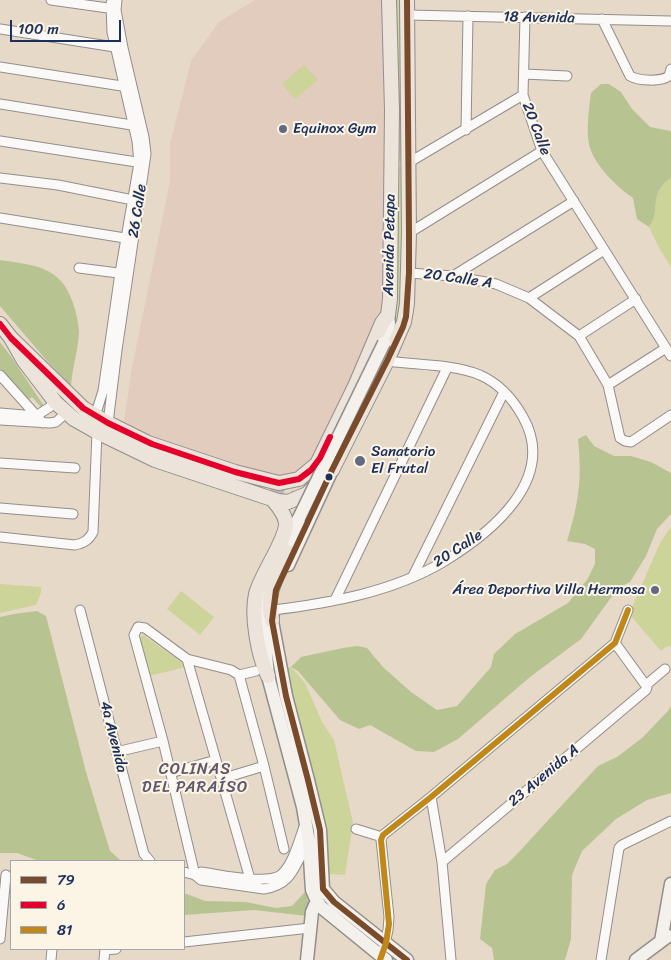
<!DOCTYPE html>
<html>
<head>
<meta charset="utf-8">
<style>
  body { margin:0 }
  #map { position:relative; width:671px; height:960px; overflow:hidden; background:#e6d9c7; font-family:Sriracha,sans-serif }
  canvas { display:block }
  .legend { position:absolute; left:10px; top:860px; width:175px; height:90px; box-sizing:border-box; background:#fcf5e5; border:1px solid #a2a6af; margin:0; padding:6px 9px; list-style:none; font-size:15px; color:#1b2f5e }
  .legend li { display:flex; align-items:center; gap:10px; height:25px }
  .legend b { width:25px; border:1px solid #a2a6af }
  .scale { position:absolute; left:10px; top:20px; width:111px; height:22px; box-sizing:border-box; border:2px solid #1b2f5e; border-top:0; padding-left:6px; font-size:15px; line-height:18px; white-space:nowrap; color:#1b2f5e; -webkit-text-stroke:4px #fcf5e5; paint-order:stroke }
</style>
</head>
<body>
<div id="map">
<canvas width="671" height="960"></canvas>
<ul class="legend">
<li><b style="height:6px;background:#7a4b2a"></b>79</li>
<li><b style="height:6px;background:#e4002b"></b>6</li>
<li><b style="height:6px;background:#c08818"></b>81</li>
</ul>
<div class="scale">100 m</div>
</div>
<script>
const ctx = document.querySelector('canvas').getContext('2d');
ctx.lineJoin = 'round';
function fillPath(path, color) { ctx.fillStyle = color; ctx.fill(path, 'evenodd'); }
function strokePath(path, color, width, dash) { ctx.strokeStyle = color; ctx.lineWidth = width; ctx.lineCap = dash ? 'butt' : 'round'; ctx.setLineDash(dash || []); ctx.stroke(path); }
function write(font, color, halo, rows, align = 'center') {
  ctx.font = font + ' Sriracha,sans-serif'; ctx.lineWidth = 4; ctx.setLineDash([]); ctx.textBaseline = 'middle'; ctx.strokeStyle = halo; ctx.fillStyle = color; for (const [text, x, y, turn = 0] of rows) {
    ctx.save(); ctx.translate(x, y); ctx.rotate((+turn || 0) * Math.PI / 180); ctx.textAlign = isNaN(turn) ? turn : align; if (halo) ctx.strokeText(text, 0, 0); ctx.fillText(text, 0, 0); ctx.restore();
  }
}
const built = new Path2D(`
  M255 0H384L387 295 375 329 316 459 291 476 271 477 152 438 124 421 132 368 170 181V144L191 61 219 22Z`);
const green = new Path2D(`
  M394 0H404L407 161H396Z
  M304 65 318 80 295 99 282 84Z
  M406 166 400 320 391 319 396 167Z
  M671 178V267L659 248 649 227C662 209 647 194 671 178Z
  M671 527V647L667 646 661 651 629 614 660 543Z
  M0 584 41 587V592L36 605 0 613Z
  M181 591 214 617 200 635 167 609Z
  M143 635 184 664 186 667 149 676 139 638Z
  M291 667 305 683 322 722 334 740 353 823 345 875 329 874 325 835 298 732 286 668Z`);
const forest = new Path2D(`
  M601 84H609L621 92 632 109 650 127 671 131V178C647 194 662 209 649 227L637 219 633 198C617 187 593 164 589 144 586 128 589 109 591 93Z
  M0 260C34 265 61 266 73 303 76 312 79 324 79 333 78 351 72 369 71 386L48 362 0 306Z
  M0 342 12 358 46 409 40 411 41 407 32 397 28 400 0 369Z
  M586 435 594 446 614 456H631L651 462 671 473V514L657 529 646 556 630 582 618 588 581 639 530 677 458 739 434 752 416 751 370 725 359 729 340 720 298 671 291 667 301 657 343 648 357 646 367 648 383 667 411 692 437 710 457 706 491 667 494 654 515 634 568 603 587 580 595 564V549L585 544 567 541C579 502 582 480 578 439Z
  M37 611 46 616 86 772 110 851 121 861H39L17 853H0V617L14 614Z
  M671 706V793L647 800 616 819 582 851 572 875 571 939 565 960H494L492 948 480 939 486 884 495 870 507 864 518 853 598 766 617 757 642 738 668 711Z
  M305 892 310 906 307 916 254 910 184 915V893L205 901 246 902 276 908 292 906Z`);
const primaryTunnel = new Path2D(`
  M170 458 302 501`);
const minor = new Path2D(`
  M51 0 115 9
  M408 15 671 21
  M525 17 523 95 542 151 671 356
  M602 19 630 76C639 81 661 82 669 76L671 69
  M0 29 121 48
  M0 67 128 87
  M524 74 567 76
  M0 104 138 126
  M466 130 468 16
  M0 141 143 163
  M408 163 523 95
  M0 178 58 185 138 201
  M0 218 131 239
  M409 233 542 151
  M79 268 126 274
  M409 273 453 276 496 284 529 298 579 336 608 385 620 438 625 441 631 442 671 415
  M453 276 574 201
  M529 298 604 250
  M579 336 636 299
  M0 375 43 423
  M608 385 666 348
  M0 413 36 416 56 403
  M95 416 103 391 120 273 139 163 137 141 112 32 111 3
  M0 420 50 423 56 422 66 413
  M108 423 117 350 146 154 144 137 123 48 116 10 117 0
  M0 463 75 468
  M0 508 73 514
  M0 537 75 545C84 543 89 540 93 532L97 432
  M413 576 504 392
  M335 600 447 368
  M80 610 141 843 144 854 150 861
  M273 610C331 603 392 592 443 562 491 533 558 479 523 417 513 399 498 383 480 375 453 364 416 365 387 361
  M187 659 252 886
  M239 675 264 766 284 849
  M646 685 665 669
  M116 752 163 741
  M170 773 216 760
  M221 779 264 766
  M431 797 442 862 451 960
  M356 829 382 837
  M442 862 646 690 647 687 615 643
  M184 872 195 875 201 880 264 889C295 884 293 864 309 843
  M195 875 163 741 134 635 138 627 145 628 187 659 231 670 239 675 256 671
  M195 875 201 872C218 874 269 886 282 874 294 862 299 840 305 824
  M0 939 6 875
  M184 942 310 928
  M384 948 388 930 389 917 381 840 383 835 431 797 615 643 628 610
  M105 950 116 949
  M51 960 52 949
  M104 960 105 949
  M601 960 619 848 622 845 671 821`);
const secondary = new Path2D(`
  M384 343 389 324 388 315
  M283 549 299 518
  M288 565 331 472
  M270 576 264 590 262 612 268 676 303 807 309 843 312 890 315 897 321 907 386 960
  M273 610 272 621 286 696 308 780 320 830 323 889 334 902 407 960
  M661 941 671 884
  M307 960 312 912 315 905 318 902
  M636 960 668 936`);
const primary = new Path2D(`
  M0 324 11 338 83 408 108 423 148 443 235 472 279 483 299 479 317 464 356 384 382 323 388 315 390 299 392 110 389 0
  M11 338 24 361 56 403 74 419 97 432 155 460 278 501 288 502 307 494 332 470 387 361 404 322 407 304 409 233 407 0
  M272 620C264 596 278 574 288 552
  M268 676C258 655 251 616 256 594 261 574 287 539 286 523 285 514 278 506 273 500`);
const secondaryBridge = new Path2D(`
  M299 518 384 343`);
const bus1 = new Path2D(`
  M407 960 334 902 323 889 320 830 308 780 286 696 272 621 276 590 332 470 387 361 403 327 406 317 409 273V233L407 0`);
const bus2 = new Path2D(`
  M0 324 11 338 83 408 108 423 152 444 235 472 279 483 299 479 311 470 320 458 330 437`);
const bus3 = new Path2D(`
  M380 960 386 943 389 924 381 840 383 835 431 797 615 643 628 610`);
const markers = [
  [283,129,5,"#626a83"],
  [360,461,6,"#626a83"],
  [329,477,4.5,"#1b2f5e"],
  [655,590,5,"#626a83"]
];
const streetNames = [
  ["18 Avenida",539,18,1],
  ["20 Calle",536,129,69],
  ["26 Calle",138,211,-81],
  ["Avenida Petapa",390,245,-89],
  ["20 Calle A",458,279,8],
  ["20 Calle",458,549,-33],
  ["4a Avenida",113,737,76],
  ["23 Avenida A",544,776,-40]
];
const poiNames = [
  ["Equinox Gym",293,129],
  ["Sanatorio",371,452],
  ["El Frutal",371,469],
  ["Área Deportiva Villa Hermosa",645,590,"right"]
];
const neighbourhoodNames = [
  ["COLINAS",195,770],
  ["DEL PARAÍSO",195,788]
];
fillPath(built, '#e1ccbe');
fillPath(green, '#ccd49a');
fillPath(forest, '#b7c492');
strokePath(primaryTunnel, '#bdb7b2', 14, [14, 7]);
strokePath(minor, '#918e8c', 11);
strokePath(secondary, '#918e8c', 15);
strokePath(primary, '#918e8c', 16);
strokePath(minor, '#fbf9f7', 9);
strokePath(secondary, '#f4f1ec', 12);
strokePath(primary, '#ece3da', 14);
strokePath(secondaryBridge, '#918e8c', 15, []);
strokePath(secondaryBridge, '#f4f1ec', 12);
strokePath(bus1, '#7a4b2a', 6);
strokePath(bus2, '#e4002b', 6);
strokePath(bus3, '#c08818', 6);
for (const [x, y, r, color] of markers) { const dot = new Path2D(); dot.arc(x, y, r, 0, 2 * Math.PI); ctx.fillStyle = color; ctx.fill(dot); strokePath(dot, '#fcf5e5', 2); }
write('15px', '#1b2f5e', '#fcf5e5', streetNames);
write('15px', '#1b2f5e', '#fcf5e5', poiNames, 'left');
ctx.letterSpacing = '1px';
write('16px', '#5f586f', '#fcf5e5', neighbourhoodNames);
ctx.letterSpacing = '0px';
</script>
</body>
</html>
